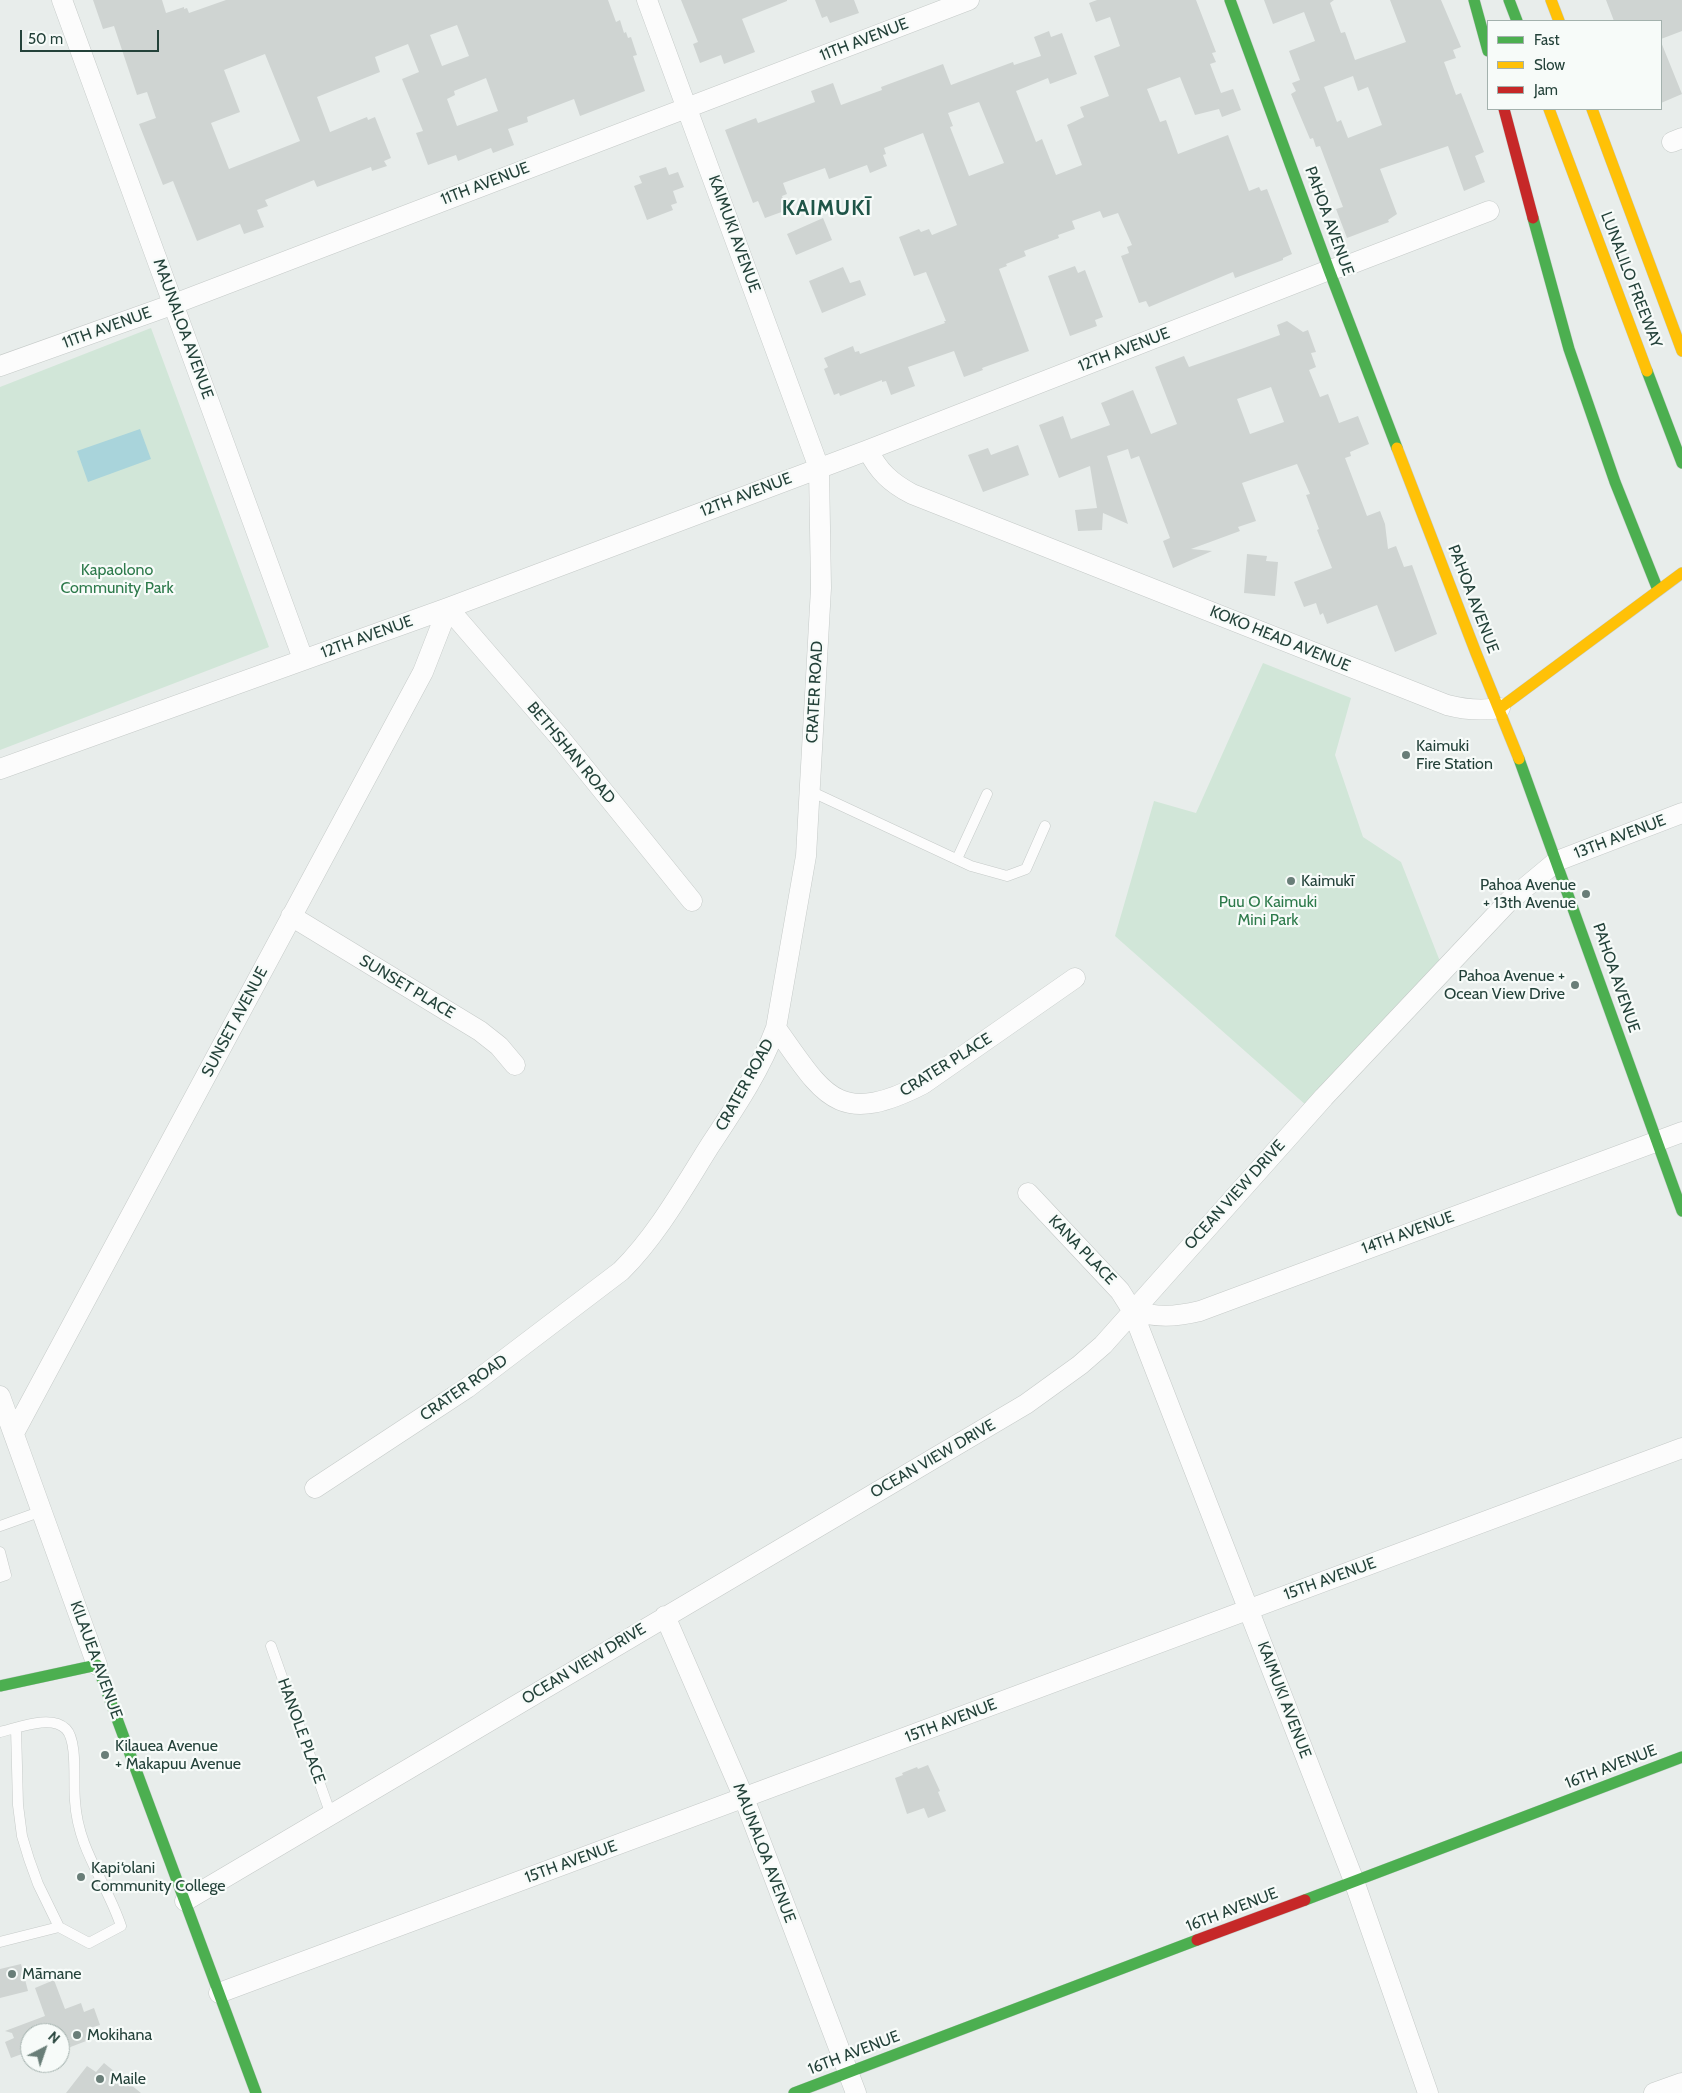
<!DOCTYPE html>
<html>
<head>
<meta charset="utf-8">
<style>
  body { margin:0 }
  #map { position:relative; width:1682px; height:2093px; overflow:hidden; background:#e8edeb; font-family:Cabin,sans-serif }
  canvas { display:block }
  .legend { position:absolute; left:1487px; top:20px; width:175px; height:90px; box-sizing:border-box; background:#f7fbf9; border:1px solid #a3b1ad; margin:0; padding:6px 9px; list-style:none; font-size:15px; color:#24423a }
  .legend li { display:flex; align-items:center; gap:10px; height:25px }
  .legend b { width:25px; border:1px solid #a3b1ad }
  .north { position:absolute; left:20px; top:2023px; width:50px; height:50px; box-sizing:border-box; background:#f7fbf9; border:1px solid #a3b1ad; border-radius:50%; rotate:41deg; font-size:14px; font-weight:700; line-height:20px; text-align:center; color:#24423a }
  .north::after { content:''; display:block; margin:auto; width:18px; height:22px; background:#697e78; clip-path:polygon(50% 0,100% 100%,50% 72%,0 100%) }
  .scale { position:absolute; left:20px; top:30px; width:139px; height:22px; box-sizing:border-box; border:2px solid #24423a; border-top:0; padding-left:6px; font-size:15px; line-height:18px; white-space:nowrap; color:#24423a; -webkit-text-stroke:4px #f7fbf9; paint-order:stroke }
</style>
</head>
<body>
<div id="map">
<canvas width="1682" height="2093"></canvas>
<ul class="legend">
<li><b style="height:6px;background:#4caf50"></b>Fast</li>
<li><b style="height:6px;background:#ffc107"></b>Slow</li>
<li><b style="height:6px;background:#c62828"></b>Jam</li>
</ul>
<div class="north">N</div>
<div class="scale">50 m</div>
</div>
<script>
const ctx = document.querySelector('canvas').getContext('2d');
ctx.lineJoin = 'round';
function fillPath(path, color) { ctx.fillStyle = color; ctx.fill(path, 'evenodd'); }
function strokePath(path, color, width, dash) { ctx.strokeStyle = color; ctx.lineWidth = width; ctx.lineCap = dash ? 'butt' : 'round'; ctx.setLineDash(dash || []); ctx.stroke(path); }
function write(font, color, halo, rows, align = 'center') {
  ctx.font = font + ' Cabin,sans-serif'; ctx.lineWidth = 4.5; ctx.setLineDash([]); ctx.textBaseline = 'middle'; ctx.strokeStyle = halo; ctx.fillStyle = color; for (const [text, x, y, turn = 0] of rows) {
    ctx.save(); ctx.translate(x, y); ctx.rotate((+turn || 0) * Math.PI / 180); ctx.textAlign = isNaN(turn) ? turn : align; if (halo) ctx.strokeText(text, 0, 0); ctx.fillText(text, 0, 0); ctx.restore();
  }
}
const green = new Path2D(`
  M151 328 269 647 0 750V387Z
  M1263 663 1351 698 1335 755 1363 837 1401 862 1441 964 1307 1106 1115 936 1154 801 1196 813Z`);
const water = new Path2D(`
  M140 429 151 459 88 482 77 451Z`);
const building = new Path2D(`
  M93 0H162L166 13 184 7V9L187 8 189 13 226 0H608L616 22 620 20 624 33 626 32 628 38 631 37 637 55 633 56 645 91 580 116 574 99 527 117 528 122 508 129 514 145 493 153 491 148 458 161 456 155 428 165 416 133 423 131 402 79 419 72 408 44 375 57 380 72 317 97 330 132 367 117 368 120 375 117 391 158 384 161 387 166 372 171 371 167 317 187 314 180 265 200 268 206 257 210 264 227 244 234 240 224 197 241 173 181 163 185 139 124 156 118 147 92 137 95 114 26 103 29ZM457 25 469 56 442 66 430 35ZM265 54 300 141 229 169 211 123 240 112 224 70ZM486 78 498 111 457 126 447 99 455 95 454 91Z
  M681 0H787V1L742 19 755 52 724 64 721 55 700 63 693 44 698 42Z
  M815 0H854L859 13 830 23 827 16 822 18Z
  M1097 0H1196L1216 52 1212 53 1216 62 1210 64 1221 93 1233 89 1241 110 1222 117 1219 109 1195 115 1180 77 1147 89 1160 122 1166 120 1178 154 1228 135 1249 191 1259 187 1261 191 1267 189 1292 254 1283 258V260L1235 278 1233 272 1149 307 1146 301 1139 303 1121 256 1129 253 1127 247 1132 245 1118 213 1103 218 1100 211 1072 221 1075 229 1058 235 1059 238 1024 251 1026 256 1006 264 1007 266 999 269 1029 351 982 368 983 370 964 377 954 351 908 367 915 386 891 395 886 381 882 382V380L840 396 839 393 834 395 824 369 828 367 824 358 853 346 855 352 859 351 860 354 945 323 944 321H946L926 272 914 276 899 237 919 229 921 232 929 229 932 235 957 225 923 133 884 148 886 154 883 155 887 166 870 173 867 165 829 179 825 168 783 183 787 194 782 196 787 210 765 218 758 201 753 203 725 130 756 118 758 123 815 102 811 91 833 83 841 105 882 90 881 87 943 64 951 85 1013 62 1014 65 1041 56 1034 37 1049 31 1051 37 1062 33 1077 74 1050 84 1048 78 1016 91 1036 142 1042 139 1056 175 1082 165 1067 125 1084 117 1080 107 1109 96 1094 56 1120 46 1110 17 1096 22 1089 3ZM979 102 1004 163 969 176 950 127 953 126 948 113Z
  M1264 0H1334L1330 3 1341 33 1345 32 1355 60 1406 42 1390 0H1441L1461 47 1453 50 1456 58 1444 62 1456 95 1461 93 1484 152 1475 156 1485 182 1464 191 1448 146 1380 169 1397 214 1388 220 1389 222 1347 238 1336 209 1343 207 1320 146 1316 147 1313 138 1310 139 1291 94 1296 91 1292 83 1300 80 1289 51 1315 41 1304 12 1273 24ZM1353 76 1358 91 1368 87 1382 125 1348 138 1341 120 1337 122 1324 87Z
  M1606 0H1682V31L1661 39V21H1614Z
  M1661 42 1682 94 1661 103Z
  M666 167 669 175 678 172 684 187 673 191 677 203 671 205 673 210 647 220 634 186 642 183 639 176Z
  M823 218 832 240 796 255 787 234Z
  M1075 266 1078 273 1085 270 1103 317 1095 320 1097 326 1070 336 1048 276Z
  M843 267 850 283 860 280 866 295 822 313 809 281Z
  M1287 321 1303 332 1308 330 1316 352 1311 353 1316 367 1309 370 1320 397 1328 394 1339 423 1358 416 1369 444 1350 452 1351 456 1345 458 1367 516 1380 511 1385 524 1388 549 1396 546 1404 567 1412 565 1437 634 1395 652 1377 605 1327 624 1323 613 1320 615 1316 603 1304 607 1294 582 1332 568 1317 530 1319 529 1306 495 1310 494 1297 464 1242 483 1256 521 1238 527 1240 531 1191 549 1212 551 1173 568 1163 541 1170 538 1139 456 1131 459 1128 449 1107 456 1128 524 1103 513 1102 530 1078 531 1075 510 1097 508 1090 466 1059 478 1039 425 1063 416 1071 439 1110 425 1101 403 1133 390 1151 434 1177 424 1155 367 1184 356 1189 367 1244 348 1280 335 1277 325ZM1271 387 1284 422 1250 434 1237 399Z
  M1018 445 1029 475 983 492 968 455 988 448 991 455Z
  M1247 554 1267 556 1266 561 1278 562 1275 596 1244 593Z
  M928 1765 940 1791 938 1792 946 1811 928 1818 924 1808 907 1814 895 1778 903 1775 902 1773 917 1767 918 1769Z
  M21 1964 28 1991 0 1998V1969Z
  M54 1980 65 2009 81 2003 84 2012 94 2008 100 2025 90 2028 94 2038 60 2051V2033H30V2051L11 2058 5 2042 14 2038 12 2033 5 2031 45 2016 35 1988Z
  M104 2063 141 2093H66L87 2066 96 2072Z`);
const lane = new Path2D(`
  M810 791 971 866 1007 876 1026 869 1045 826
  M957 859 987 794
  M0 1526 42 1511
  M0 1552 6 1575 0 1577
  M271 1646 331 1815
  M0 1732C18 1728 51 1714 66 1729 78 1741 73 1784 75 1801 78 1850 106 1881 121 1926L89 1943 59 1927 38 1884 29 1859 22 1836 18 1805 16 1728
  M0 1942 59 1927`);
const street = new Path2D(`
  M62 0 303 659
  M1672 142 1682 138
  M0 366 174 304 969 0
  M868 450C878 471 891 483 912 494L1447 705C1466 710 1481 711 1500 708
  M0 769 448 608 868 450 1329 270 1351 264 1489 211
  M291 916 480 1031 499 1046 515 1065
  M776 1028C824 1095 837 1128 923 1084L1075 978
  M1028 1193 1120 1291 1132 1310 1354 1881 1428 2093
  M1132 1310C1156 1318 1175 1317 1200 1311L1682 1132
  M0 1396 97 1665
  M14 1433 423 672 448 608 561 739 692 901
  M315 1488 467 1388 621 1271C657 1235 682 1190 709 1147 734 1109 760 1071 776 1028L806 856 821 588 819 468 647 0
  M665 1616 744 1798 856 2093
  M185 1901 1026 1404 1080 1365 1103 1345 1324 1097 1509 901 1557 861 1682 813
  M219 1993 1682 1448
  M1654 2093 1682 2083`);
const fast = new Path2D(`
  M1230 0 1329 270 1397 448
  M1474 0 1488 51
  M1509 0 1517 21
  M1533 218 1569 349 1615 482 1658 590
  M1647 371 1682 463
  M1519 759 1682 1211
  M0 1686 97 1665 256 2093
  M1305 1900 1682 1757
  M794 2093 1197 1940`);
const slow = new Path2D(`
  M1551 0 1559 21
  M1549 109 1647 371
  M1592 109 1682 351
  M1397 448 1476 653 1519 759
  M1500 708 1682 573`);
const jam = new Path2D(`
  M1504 109 1533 218
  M1197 1940 1305 1900`);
const markers = [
  [1406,755,5,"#697e78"],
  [1291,881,5,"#697e78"],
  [1586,894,5,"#697e78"],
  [1575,985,5,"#697e78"],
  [105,1755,5,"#697e78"],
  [81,1877,5,"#697e78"],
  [12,1974,5,"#697e78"],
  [77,2035,5,"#697e78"],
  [100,2079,5,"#697e78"]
];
const streetNames = [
  ["11TH AVENUE",864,40,-21],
  ["11TH AVENUE",485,184,-21],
  ["PAHOA AVENUE",1329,221,70],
  ["KAIMUKI AVENUE",734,234,70],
  ["LUNALILO FREEWAY",1631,280,69],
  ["11TH AVENUE",107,328,-20],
  ["MAUNALOA AVENUE",183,329,70],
  ["12TH AVENUE",1124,350,-21],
  ["12TH AVENUE",746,495,-21],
  ["PAHOA AVENUE",1473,599,69],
  ["12TH AVENUE",367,637,-20],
  ["KOKO HEAD AVENUE",1280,639,22],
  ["CRATER ROAD",815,692,-87],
  ["BETHSHAN ROAD",571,753,50],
  ["13TH AVENUE",1620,837,-21],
  ["PAHOA AVENUE",1616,978,71],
  ["SUNSET PLACE",407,987,31],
  ["SUNSET AVENUE",235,1022,-62],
  ["CRATER PLACE",946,1065,-32],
  ["CRATER ROAD",745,1085,-61],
  ["OCEAN VIEW DRIVE",1235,1195,-48],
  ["14TH AVENUE",1408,1233,-20],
  ["KANA PLACE",1082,1250,46],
  ["CRATER ROAD",464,1388,-35],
  ["OCEAN VIEW DRIVE",933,1459,-30],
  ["15TH AVENUE",1330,1579,-20],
  ["KILAUEA AVENUE",96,1660,70],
  ["OCEAN VIEW DRIVE",584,1664,-31],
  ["KAIMUKI AVENUE",1284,1700,69],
  ["15TH AVENUE",951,1721,-21],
  ["HANOLE PLACE",301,1731,70],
  ["16TH AVENUE",1611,1767,-21],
  ["MAUNALOA AVENUE",764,1853,69],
  ["15TH AVENUE",571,1862,-20],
  ["16TH AVENUE",1232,1910,-21],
  ["16TH AVENUE",854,2053,-21]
];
const parkNames = [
  ["Kapaolono",117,570],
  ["Community Park",117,588],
  ["Puu O Kaimuki",1268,902],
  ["Mini Park",1268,920]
];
const poiNames = [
  ["Kaimuki",1416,746],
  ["Fire Station",1416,764],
  ["Kaimukī",1301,881],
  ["Pahoa Avenue",1576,885,"right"],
  ["+ 13th Avenue",1576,903,"right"],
  ["Pahoa Avenue +",1565,976,"right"],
  ["Ocean View Drive",1565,994,"right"],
  ["Kilauea Avenue",115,1746],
  ["+ Makapuu Avenue",115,1764],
  ["Kapi‘olani",91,1868],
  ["Community College",91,1886],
  ["Māmane",22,1974],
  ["Mokihana",87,2035],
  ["Maile",110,2079]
];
const districtNames = [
  ["KAIMUKĪ",827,209]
];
fillPath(green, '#d1e6d8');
fillPath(water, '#a9d4db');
fillPath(building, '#cfd4d2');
strokePath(lane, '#c5cac8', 11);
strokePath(street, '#c5cac8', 21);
strokePath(fast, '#c3cbc8', 12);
strokePath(slow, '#c3cbc8', 12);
strokePath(jam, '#c3cbc8', 12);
strokePath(lane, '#fcfcfc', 10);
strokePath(street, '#fcfcfc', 20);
strokePath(fast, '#4caf50', 11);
strokePath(slow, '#ffc107', 11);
strokePath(jam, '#c62828', 11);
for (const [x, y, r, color] of markers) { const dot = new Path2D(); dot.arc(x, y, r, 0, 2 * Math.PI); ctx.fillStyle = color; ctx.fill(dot); strokePath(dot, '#f7fbf9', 2); }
write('16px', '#24423a', '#f7fbf9', streetNames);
write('16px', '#2d7a4b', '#f7fbf9', parkNames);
write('16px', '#24423a', '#f7fbf9', poiNames, 'left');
ctx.letterSpacing = '1px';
write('bold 21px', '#1f5548', '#f7fbf9', districtNames);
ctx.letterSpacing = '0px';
</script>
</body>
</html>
